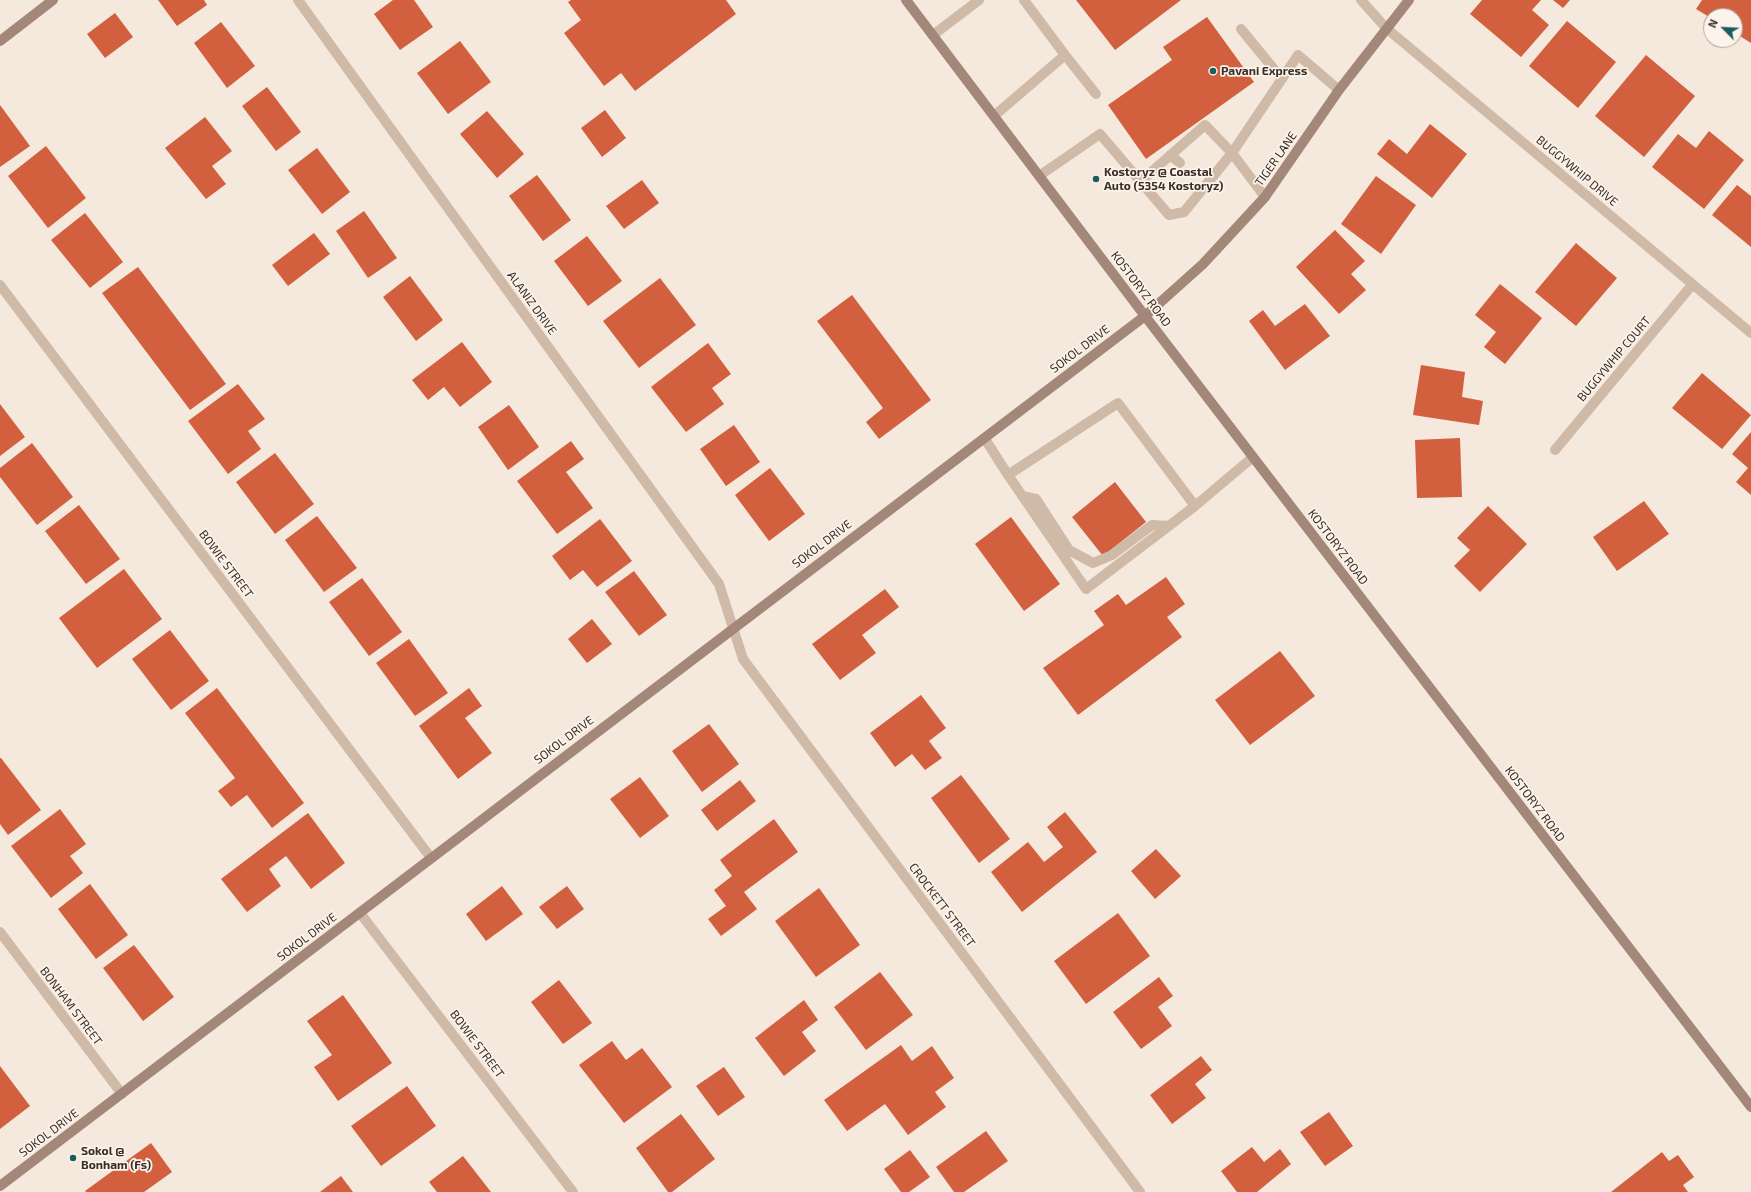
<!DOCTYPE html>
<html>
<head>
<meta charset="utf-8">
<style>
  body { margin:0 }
  #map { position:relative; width:1751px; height:1192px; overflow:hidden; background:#f5e9dd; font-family:"Exo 2",sans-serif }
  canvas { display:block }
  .north { position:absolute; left:1703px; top:8px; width:40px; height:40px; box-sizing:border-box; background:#fcf3ea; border:1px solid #aea49c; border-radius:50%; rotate:294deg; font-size:11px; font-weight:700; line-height:16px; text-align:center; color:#3a2e28 }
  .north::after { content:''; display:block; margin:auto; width:14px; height:18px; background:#195d61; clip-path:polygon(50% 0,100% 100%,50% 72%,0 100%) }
</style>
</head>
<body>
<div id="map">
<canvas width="1751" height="1192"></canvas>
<div class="north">N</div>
</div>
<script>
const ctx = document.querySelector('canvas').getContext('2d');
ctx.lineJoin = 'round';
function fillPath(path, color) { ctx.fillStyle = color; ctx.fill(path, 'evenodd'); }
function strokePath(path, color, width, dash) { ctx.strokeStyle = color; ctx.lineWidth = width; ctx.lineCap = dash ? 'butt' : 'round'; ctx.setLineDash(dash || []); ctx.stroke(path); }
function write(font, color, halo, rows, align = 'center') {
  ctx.font = font + ' "Exo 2",sans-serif'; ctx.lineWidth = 3.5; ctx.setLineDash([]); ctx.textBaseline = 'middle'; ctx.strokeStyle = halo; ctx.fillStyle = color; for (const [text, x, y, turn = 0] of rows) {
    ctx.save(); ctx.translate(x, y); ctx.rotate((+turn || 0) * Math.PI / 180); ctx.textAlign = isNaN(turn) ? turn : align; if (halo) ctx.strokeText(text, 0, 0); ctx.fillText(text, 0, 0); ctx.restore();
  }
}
const building = new Path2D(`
  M158 0H204L207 5 177 26Z
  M393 0H414L433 27 400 50 374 14Z
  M571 0H726L736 14 635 91 621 73 604 86 564 33 581 20 568 2Z
  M1076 0H1181L1115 50Z
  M1482 0H1541L1532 10 1549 25 1521 57 1470 14Z
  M1553 0H1570L1563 8Z
  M1702 0H1751V43L1735 33V16H1711V18L1696 9Z
  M115 13 133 37 105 58 87 34Z
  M1207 17 1254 82 1146 159 1108 105 1172 60 1163 47Z
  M1567 21 1616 62 1578 108 1529 66Z
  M221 22 255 66 227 88 194 43Z
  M460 41 491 82 448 114 417 73Z
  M1646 55 1695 96 1644 157 1595 116Z
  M267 87 301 132 276 151 242 106Z
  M0 105 30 146 0 167Z
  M605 110 626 138 602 157 581 128Z
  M487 111 524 154 497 178 460 134Z
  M205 117 232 151 212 166 226 184 206 199 165 148Z
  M1430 124 1467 154 1432 198 1377 154 1389 139 1407 154Z
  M1709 131 1744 160 1704 209 1652 167 1678 134 1696 148Z
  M46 146 86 198 48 228 8 176Z
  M317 148 350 192 322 214 288 170Z
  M537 175 571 220 543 241 509 196Z
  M1376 176 1416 205 1381 254 1341 224Z
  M642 180 659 203 624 229 606 206Z
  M1737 185 1751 196V247L1712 215Z
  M364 211 397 258 368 278 336 231Z
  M85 213 123 262 90 288 51 240Z
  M1335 230 1365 261 1351 274 1366 290 1339 314 1296 267Z
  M314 233 330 254 288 286 272 265Z
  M587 236 622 281 588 306 554 261Z
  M1576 243 1617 278 1576 326 1535 292Z
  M138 267 226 384 190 410 102 293Z
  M410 276 443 320 416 341 383 297Z
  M660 278 696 325 639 368 603 321Z
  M1500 284 1542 318 1505 364 1484 347 1496 332 1475 315Z
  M852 295 931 400 879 439 866 422 883 408 817 321Z
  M1305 304 1330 336 1285 370 1249 321 1263 310 1275 326Z
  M462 342 492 382 460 407 444 387 428 400 412 380Z
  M708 343 731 374 712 388 724 404 686 432 651 387Z
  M1421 365 1465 372 1462 397 1483 401 1479 425 1413 415Z
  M1702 373 1751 415 1722 449 1672 408Z
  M238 384 265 419 248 431 261 449 228 474 188 421Z
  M0 404 25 437 0 456Z
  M509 405 539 447 508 470 478 427Z
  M734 425 760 462 726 486 700 449Z
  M1751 432V495L1736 482 1748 468 1732 454Z
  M1460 438 1462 497 1417 498 1415 440Z
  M571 441 584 459 566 472 593 508 557 534 517 481Z
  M32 443 73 497 37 525 0 477V468Z
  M275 453 314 504 275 534 236 482Z
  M770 468 805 514 769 541 735 495Z
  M1115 482 1146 522 1103 556 1072 517Z
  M1644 501 1669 534 1617 571 1593 537Z
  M79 505 120 559 86 584 45 531Z
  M1488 506 1527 544 1480 592 1454 566 1470 550 1457 538Z
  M317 516 357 568 324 592 285 540Z
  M1011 517 1060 584 1024 611 975 544Z
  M600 519 632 561 597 587 583 570 570 580 552 556Z
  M124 569 162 619 97 668 59 618Z
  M634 571 667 615 639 636 605 592Z
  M1166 577 1185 604 1167 617 1182 637 1078 715 1043 668 1104 625 1094 611 1118 594 1126 605Z
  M362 578 402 632 369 656 329 602Z
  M885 589 899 607 862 635 876 653 840 680 812 644Z
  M592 619 612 644 587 663 568 639Z
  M170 630 209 681 171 710 132 659Z
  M409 639 448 693 415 716 376 663Z
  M1280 651 1315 696 1250 745 1215 700Z
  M217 688 304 803 272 828 247 795 231 807 218 791 235 778 185 713Z
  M469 688 482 706 465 718 492 753 458 779 419 726Z
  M921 695 946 728 929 741 942 758 925 770 912 754 895 767 870 733Z
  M709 724 739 764 702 792 672 751Z
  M0 758H1L41 810 8 835 0 824Z
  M961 775 1010 839 979 863 931 798Z
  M640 777 669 816 640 838 610 799Z
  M740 780 756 801 717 831 701 810Z
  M60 809 86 844 70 856 83 873 51 898 11 846Z
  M1065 812 1097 852 1022 912 991 872 1028 842 1044 862 1063 847 1047 827Z
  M308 813 345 863 311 889 286 856 269 869 281 886 247 912 221 879Z
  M774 819 798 852 744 892 757 909 721 936 708 919 726 906 714 890 732 876 720 860Z
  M1156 849 1181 876 1155 899 1131 871Z
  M90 884 128 935 96 959 58 909Z
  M502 886 523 914 486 941 466 914Z
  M567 886 584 909 557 929 539 907Z
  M819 888 860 945 816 977 775 921Z
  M1118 913 1150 956 1086 1004 1054 961Z
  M134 945 174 997 143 1021 103 968Z
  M880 972 913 1015 866 1050 834 1007Z
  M1159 977 1173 996 1158 1007 1172 1026 1141 1049 1113 1012Z
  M559 980 592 1023 563 1044 531 1002Z
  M343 995 392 1063 338 1101 314 1067 332 1055 307 1021Z
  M804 1000 818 1020 802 1032 816 1051 784 1076 755 1038Z
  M612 1041 626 1060 642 1048 672 1087 624 1123 579 1065Z
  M901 1045 912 1061 932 1046 954 1078 935 1092 946 1107 908 1135 885 1104 847 1131 824 1100Z
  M1201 1056 1212 1070 1195 1084 1206 1098 1172 1124 1150 1095Z
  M0 1066 30 1106 0 1129Z
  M724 1067 745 1097 718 1116 696 1086Z
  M407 1086 436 1126 381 1166 351 1126Z
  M1329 1112 1353 1146 1325 1166 1300 1132Z
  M681 1114 715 1159 672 1192H668L636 1148Z
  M986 1131 1008 1161 964 1192H954L936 1167Z
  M151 1143 172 1172 144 1192H86L85 1191Z
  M1252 1147 1264 1162 1280 1149 1291 1164 1257 1192H1237L1221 1171Z
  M910 1150 930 1177 909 1192H901L884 1169Z
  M1662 1152 1669 1161 1678 1155 1694 1177 1683 1185 1688 1192H1611Z
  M463 1156 491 1192H437L429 1182Z
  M341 1176 353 1192H320Z`);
const lane = new Path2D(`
  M1024 0 1065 55
  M1361 0 1386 28
  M1241 29 1282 79
  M933 35 979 0
  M994 116 1065 55 1096 94
  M1170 155 1180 163
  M1039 176 1100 134 1169 215 1184 212 1232 153 1298 55 1339 90
  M1141 181 1205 125 1232 153 1265 197
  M985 439 1008 475 1118 403 1195 506 1253 457
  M1008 475 1086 589 1195 506
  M1022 496 1036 499 1069 550 1093 563 1112 555 1152 525 1169 526`);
const street = new Path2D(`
  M298 0 719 584 743 659 1140 1192
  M1386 28 1751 333
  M0 285 431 858
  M1555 450 1692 285
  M360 913 573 1192
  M0 932 122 1094`);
const secondary = new Path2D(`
  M906 0 1145 316 1751 1107
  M0 41 53 0
  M0 1186 1145 316 1203 264 1265 197 1339 90 1409 0`);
const markers = [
  [1213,71,4,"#195d61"],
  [1096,179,4,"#195d61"],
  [73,1158,4,"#195d61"]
];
const poiNames = [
  ["Pavani Express",1221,71],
  ["Kostoryz @ Coastal",1104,172],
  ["Auto (5354 Kostoryz)",1104,186],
  ["Sokol @",81,1151],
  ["Bonham (Fs)",81,1165]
];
const streetNames = [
  ["TIGER LANE",1276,159,-55],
  ["BUGGYWHIP DRIVE",1577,171,40],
  ["KOSTORYZ ROAD",1141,289,53],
  ["ALANIZ DRIVE",532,303,54],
  ["SOKOL DRIVE",1080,349,-37],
  ["BUGGYWHIP COURT",1614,359,-50],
  ["SOKOL DRIVE",822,544,-37],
  ["KOSTORYZ ROAD",1338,547,53],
  ["BOWIE STREET",226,564,53],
  ["SOKOL DRIVE",564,740,-37],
  ["KOSTORYZ ROAD",1535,804,53],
  ["CROCKETT STREET",942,905,53],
  ["SOKOL DRIVE",307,937,-37],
  ["BONHAM STREET",71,1006,53],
  ["BOWIE STREET",477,1044,53],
  ["SOKOL DRIVE",49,1133,-37]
];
fillPath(building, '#d25f3e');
strokePath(lane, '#cfb9a7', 10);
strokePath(street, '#cfb9a7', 10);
strokePath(secondary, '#a38778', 10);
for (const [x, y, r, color] of markers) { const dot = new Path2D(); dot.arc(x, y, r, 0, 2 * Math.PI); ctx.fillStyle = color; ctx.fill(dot); strokePath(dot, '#fcf3ea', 1.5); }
write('bold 12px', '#3a2e28', '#fcf3ea', poiNames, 'left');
write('12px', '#3a2e28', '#fcf3ea', streetNames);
</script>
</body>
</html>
